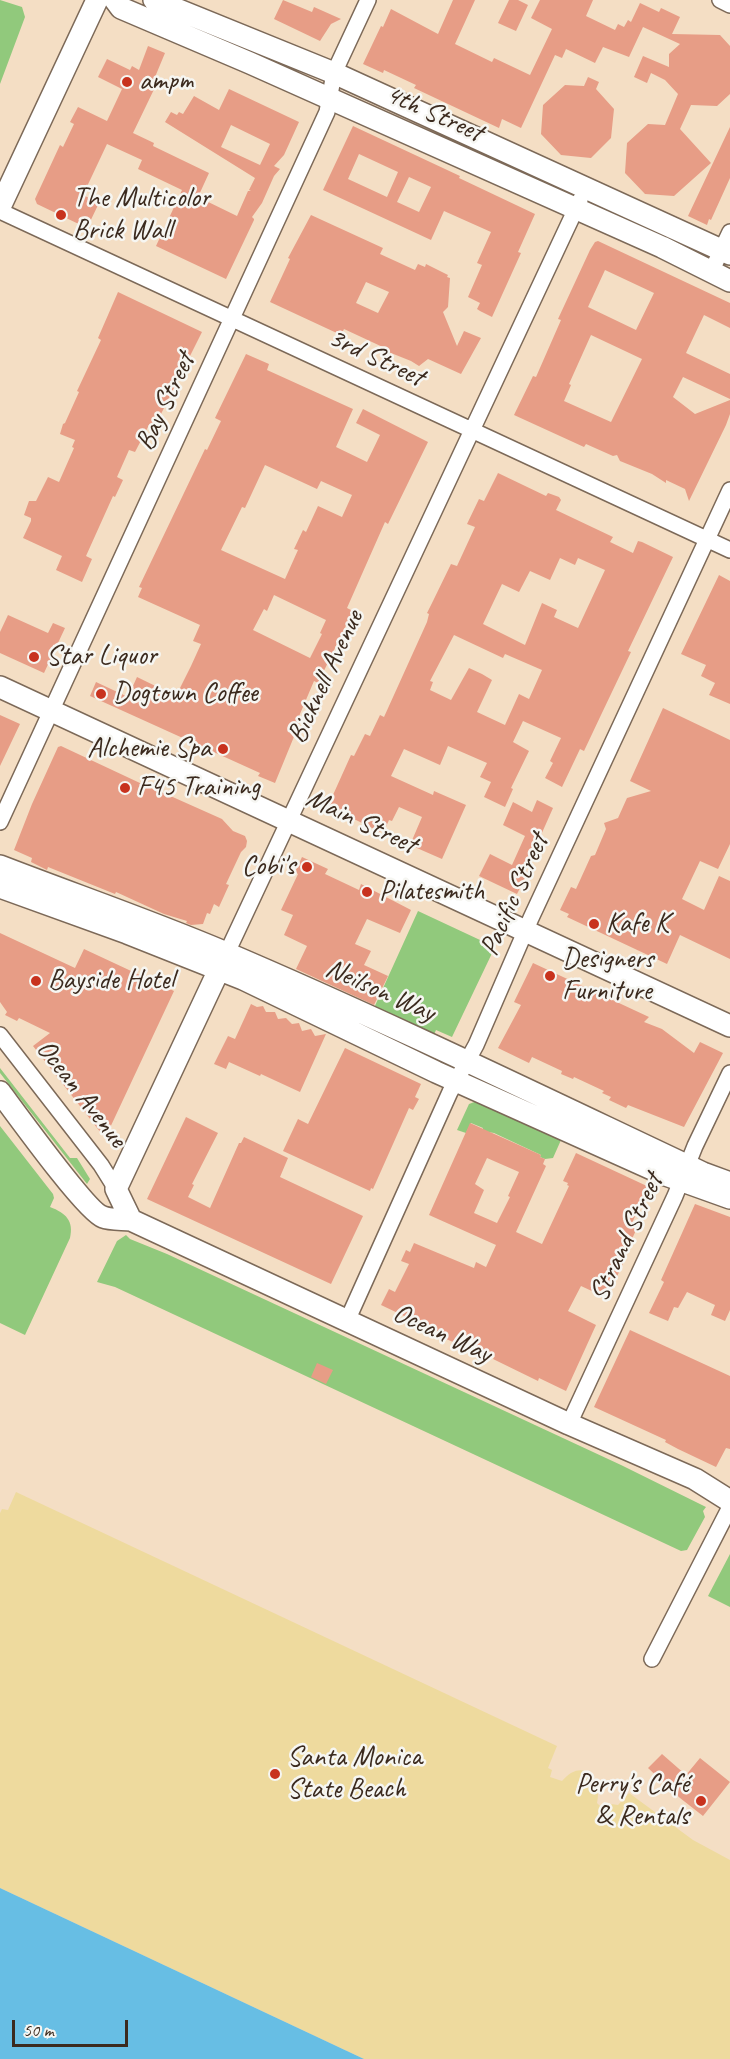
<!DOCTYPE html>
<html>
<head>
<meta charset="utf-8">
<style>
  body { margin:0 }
  #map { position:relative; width:730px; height:2059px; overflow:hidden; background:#f4dec4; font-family:Caveat,sans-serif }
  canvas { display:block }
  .scale { position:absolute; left:12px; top:2020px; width:116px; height:27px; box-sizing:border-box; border:3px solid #3b2a1e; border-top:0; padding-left:8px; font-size:18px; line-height:21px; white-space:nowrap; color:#3b2a1e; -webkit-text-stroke:4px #f6f6f2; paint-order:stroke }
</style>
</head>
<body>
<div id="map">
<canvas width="730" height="2059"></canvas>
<div class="scale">50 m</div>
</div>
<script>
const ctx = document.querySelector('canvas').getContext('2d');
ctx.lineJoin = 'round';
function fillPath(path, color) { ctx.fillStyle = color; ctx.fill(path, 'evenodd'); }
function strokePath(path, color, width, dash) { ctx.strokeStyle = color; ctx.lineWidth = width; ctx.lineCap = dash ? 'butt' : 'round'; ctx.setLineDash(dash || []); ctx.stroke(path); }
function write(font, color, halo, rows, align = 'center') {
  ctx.font = font + ' Caveat,sans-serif'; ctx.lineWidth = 5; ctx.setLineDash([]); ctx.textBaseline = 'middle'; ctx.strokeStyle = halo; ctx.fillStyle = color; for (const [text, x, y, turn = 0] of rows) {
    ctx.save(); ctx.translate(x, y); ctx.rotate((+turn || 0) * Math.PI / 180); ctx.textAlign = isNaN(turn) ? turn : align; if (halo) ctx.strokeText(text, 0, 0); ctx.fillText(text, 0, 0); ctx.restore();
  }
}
const green = new Path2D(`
  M0 0 22 7 25 17 0 84Z
  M418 911 495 947 452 1037 436 1030 433 1037 374 1008Z
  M0 1068 70 1158H77L90 1179 87 1184 0 1073Z
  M477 1101 561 1140 553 1158 545 1159 540 1157 541 1155 494 1133 482 1131 483 1128 471 1123 466 1133 457 1130 469 1104Z
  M0 1126 53 1194 54 1198 50 1207C66 1213 74 1221 70 1238L25 1335 0 1323Z
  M126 1235 130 1239 167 1254 621 1465 706 1507 703 1511 705 1517 687 1550 681 1551 115 1287 97 1282 117 1241Z
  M730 1554V1607L708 1596Z`);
const sand = new Path2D(`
  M16 1492 557 1746 548 1768 552 1770 550 1777 562 1781C582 1757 603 1777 597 1803L605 1811 611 1804 618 1805 629 1793 693 1840 730 1860V2059H364L0 1888V1513L2 1509 8 1510Z`);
const water = new Path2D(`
  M0 1888 364 2059H0Z`);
const building = new Path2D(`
  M283 0 312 12 314 7 341 19 331 24 320 41 274 19Z
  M453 0H475L455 44 492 62 494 58 530 75 552 29 531 18 540 0H593L586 16 615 30 618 24 624 27 628 20 631 22 640 3 659 12 661 8 680 17 672 34 720 35 730 46V94L717 106 691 105 680 129 711 163 674 196 645 194 625 173 627 143 648 124 665 125 678 94 665 80 651 73 647 83 634 77 643 56 669 67V54L680 44 643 27 629 57 603 47 595 63 566 49 562 58 555 55 521 128 502 119 499 128 414 88 416 85 384 70 383 73 363 64 381 26 383 27 391 9 438 34Z
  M509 0H518L528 5 516 31 498 23Z
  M148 46 165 53 155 77 159 79 133 133 154 143 153 146 209 173 198 197 237 216 248 191H251L249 190 255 178 165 122 171 112 177 115 179 112 183 114 194 96 219 110 229 89 299 122 284 155 274 166 280 169 274 176 262 203 252 217 254 219V220L226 279 156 246 182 190 138 169 142 160 107 144 83 195 99 203 87 228 37 204 35 199 60 145 63 147 74 124 70 122 78 107 107 121 122 89 98 77 107 59 130 70 132 66 139 70ZM231 125 270 144 260 165 221 147Z
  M588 77 599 82 596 89 614 109 611 138 591 158 561 155 541 134 543 105 565 85 584 86Z
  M353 126 460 176 459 178 535 214 518 252 521 253 492 317 480 311 477 309 480 303 468 297 482 265 477 263 491 232 444 211 431 240 323 190ZM359 154 398 172 387 197 348 179ZM409 177 431 187 419 212 397 202Z
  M730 127V178L711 220 709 219 707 225 688 216Z
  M311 215 383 248 380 254 415 270 418 264 425 267 426 264 448 275 447 277 450 278 448 307 443 312 457 346 464 331 481 338 461 374 428 359 419 366 411 361 386 351 387 349 344 329 341 335 270 302 290 259 288 258ZM366 282 389 292 378 313 356 303Z
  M598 241 730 303V328L704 315 686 353 730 374V399L683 377 673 397 695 414 730 400V414L726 425 689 501 685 489 666 480V483L652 474 620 461 617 455 613 456 586 444 584 447 514 415 533 376 536 377 561 320 558 319 590 250 595 242ZM605 270 654 293 636 330 588 307ZM591 335 642 359 611 422 564 401 571 385 569 384Z
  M118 292 202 332 154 428 149 425 135 452 129 450 117 477 123 480 115 497 113 496 86 556 92 559 82 582 56 570 62 556 23 538 31 521V518L24 515 29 501H36L48 477 59 482 74 448 72 447 75 440 60 434 63 424 65 423 79 392 77 391 101 340 98 338Z
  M246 354 269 364 267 370 353 409 336 447 367 462 380 435 356 423 363 409 428 442 388 524 385 522 362 574 347 608 353 611 318 683 314 681 297 721 300 722 275 783 258 776 260 773 90 696 96 682 128 697 137 677 176 696 191 666 201 644 193 641 200 625 138 597 142 588 139 587 205 449 207 450 219 425 221 421 215 418ZM265 465 317 489 321 481 352 495 342 517 318 506 306 532 303 530 294 549 298 550 285 579 221 550 242 507 245 508ZM274 595 326 620 320 633 322 634 310 658 253 630 264 609 267 611Z
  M498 473 546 496 548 493 559 497 561 500 556 510 613 537 610 542 633 553 638 541 642 542 673 557 628 651 631 652 601 715 584 751 580 749 562 787 545 778 553 763 550 761 561 738 523 721 513 742 529 751 511 788 513 789 505 807 484 797 491 782 480 777 487 763 448 746 440 765 404 749 391 776 433 795 434 791 466 805 442 859 410 845 422 817 399 807 392 821 389 820 384 831 381 830 380 832 328 806 351 755 354 756 365 734 370 736 380 715 384 717 427 622 429 614 427 613 433 601 451 564 457 566 475 527 467 524 479 499 484 501ZM560 558 575 565 578 558 605 570 578 628 554 617 557 610 542 603 525 645 483 624 502 584 519 592 530 571 550 580ZM454 635 503 658 505 654 542 670 529 699 519 694 505 725 477 712 492 680 482 674 469 668 451 700 430 690 433 682 430 681Z
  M719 575 730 581V704L709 695 715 683 701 676 706 665 681 654Z
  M8 615 48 633 53 623 65 628 44 673 0 653V632Z
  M663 708 730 740V844L718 869 700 861 682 899 704 910 719 876 730 881V959L680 935 667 964 567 917 569 914 560 910 571 887 576 889 591 856 595 855 606 829 604 823 618 818 627 798 651 791 630 781Z
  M0 715 20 724 0 766Z
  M61 746 157 791V790L222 819 233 831 245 836 247 841 246 847 241 852 226 884 229 885 219 907 214 904 210 914 207 913 203 924 191 925 186 923 187 921 164 914 116 892 115 894 48 867 47 870 31 862 32 858 14 850 32 804 58 747Z
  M537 800 553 808 525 871 528 872 517 894 479 876 490 854 512 865 525 836 503 825 513 802 532 812Z
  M302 857 328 869 325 874 359 890 361 884 411 910 400 933 367 919 355 944 371 951 364 965 388 976 374 1005 296 969 307 946 284 935 293 915 281 910 298 874 295 872Z
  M0 933 75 968 84 949 174 991 108 1132 101 1133 33 1046 50 1033 19 1018 17 1021 5 1015 7 1012 0 1002Z
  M533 963 649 1017 644 1022 662 1029 694 1053 700 1042 723 1053 684 1127 628 1105 626 1108 609 1100 611 1097 602 1093 604 1091 574 1077 573 1079 561 1074 562 1071 532 1057 529 1063 498 1048 521 1005 514 1002Z
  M251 1004 257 1007 263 1006 266 1012H275L278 1019 286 1018 292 1024 299 1023 302 1031 311 1029 315 1036 326 1034 300 1092 261 1074 260 1076 229 1062 226 1069 214 1064 228 1036 235 1039Z
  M345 1048 421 1084 415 1097 419 1099 413 1110 409 1108 373 1189 371 1188 370 1191 283 1151 298 1119 308 1124Z
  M186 1117 218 1133 192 1184 194 1185 188 1197 210 1208 239 1143H241L244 1137 288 1158 280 1177 363 1216 331 1284 147 1199Z
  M470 1123 541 1155 540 1157 545 1159 543 1164 546 1166 516 1232 542 1244 569 1186 567 1185 568 1183 563 1181 576 1153 649 1187 632 1223 638 1226 624 1256 626 1257 607 1298 581 1286 568 1311 596 1325 566 1391 539 1378 538 1381 493 1359 495 1356 466 1344 465 1347 439 1336 440 1333 381 1305 389 1289 395 1292 409 1264 401 1261 406 1250 410 1252 414 1243 474 1268 476 1262 486 1267 496 1245 429 1215ZM487 1158 519 1172 508 1196 510 1197 497 1223 474 1213 484 1190 475 1184Z
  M695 1204 730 1217V1310L725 1321 711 1315 715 1305 687 1292 678 1308 674 1307 668 1321 649 1313 664 1282 661 1280Z
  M630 1330 730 1376V1449L726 1448 716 1467 678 1449 665 1442 666 1440 594 1407Z
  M317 1363 333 1370 326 1384 311 1377Z
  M662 1754 686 1775 700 1758 730 1782 703 1816 680 1798 648 1768Z`);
const street = new Path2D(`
  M720 0 730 5
  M0 211 730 550
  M711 272 730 232
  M0 822 327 112 334 73 368 0
  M224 959 580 200
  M0 1035 101 1165 116 1189
  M347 1321 450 1092 476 1045 531 918 730 490
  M569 1424 675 1196 695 1146 730 1073
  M652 1659 730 1507`);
const secondary = new Path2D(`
  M115 0 121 8 250 63 662 247 730 281
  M154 0 334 73 730 254
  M0 207 97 0
  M0 687 730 1026
  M0 866C75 895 151 921 224 952 386 1021 544 1098 703 1173L730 1183
  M0 887 127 933 243 979 436 1072 663 1174 730 1198
  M0 1092C15 1112 87 1212 103 1217 111 1220 122 1219 131 1220L569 1424 695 1479 730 1501
  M131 1220 116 1189 224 959`);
const markers = [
  [127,82,6,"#c8321e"],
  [61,215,6,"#c8321e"],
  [34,657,6,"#c8321e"],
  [101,694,6,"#c8321e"],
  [223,749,6,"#c8321e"],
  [125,788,6,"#c8321e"],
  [307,867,6,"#c8321e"],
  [367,892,6,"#c8321e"],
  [594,924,6,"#c8321e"],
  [550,976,6,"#c8321e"],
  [36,981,6,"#c8321e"],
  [275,1774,6,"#c8321e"],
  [701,1801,6,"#c8321e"]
];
const poiNames = [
  ["ampm",139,82],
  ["The Multicolor",73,199],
  ["Brick Wall",73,231],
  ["Star Liquor",46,657],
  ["Dogtown Coffee",113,694],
  ["Alchemie Spa",211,749,"right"],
  ["F45 Training",137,788],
  ["Cobi's",295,867,"right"],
  ["Pilatesmith",379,892],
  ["Kafe K",606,924],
  ["Designers",562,960],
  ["Furniture",562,992],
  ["Bayside Hotel",48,981],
  ["Santa Monica",287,1758],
  ["State Beach",287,1790],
  ["Perry's Café",689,1785,"right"],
  ["& Rentals",689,1817,"right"]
];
const streetNames = [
  ["4th Street",434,114,24],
  ["3rd Street",376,358,25],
  ["Bay Street",166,402,-65],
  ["Bicknell Avenue",326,677,-65],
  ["Main Street",361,822,25],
  ["Pacific Street",515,895,-66],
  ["Neilson Way",380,991,24],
  ["Ocean Avenue",81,1094,52],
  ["Strand Street",627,1238,-65],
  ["Ocean Way",442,1334,25]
];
fillPath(green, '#91c97c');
fillPath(sand, '#eeda9e');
fillPath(water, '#67bee4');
fillPath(building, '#e79d86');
strokePath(street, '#7c6958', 18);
strokePath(secondary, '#7c6958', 24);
strokePath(street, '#fff', 15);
strokePath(secondary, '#fff', 21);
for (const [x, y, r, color] of markers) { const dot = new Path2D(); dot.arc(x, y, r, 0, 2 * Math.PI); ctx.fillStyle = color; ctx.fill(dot); strokePath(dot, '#f6f6f2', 2); }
write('28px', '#3b2a1e', '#f6f6f2', poiNames, 'left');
write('28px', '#3b2a1e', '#f6f6f2', streetNames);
</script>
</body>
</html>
